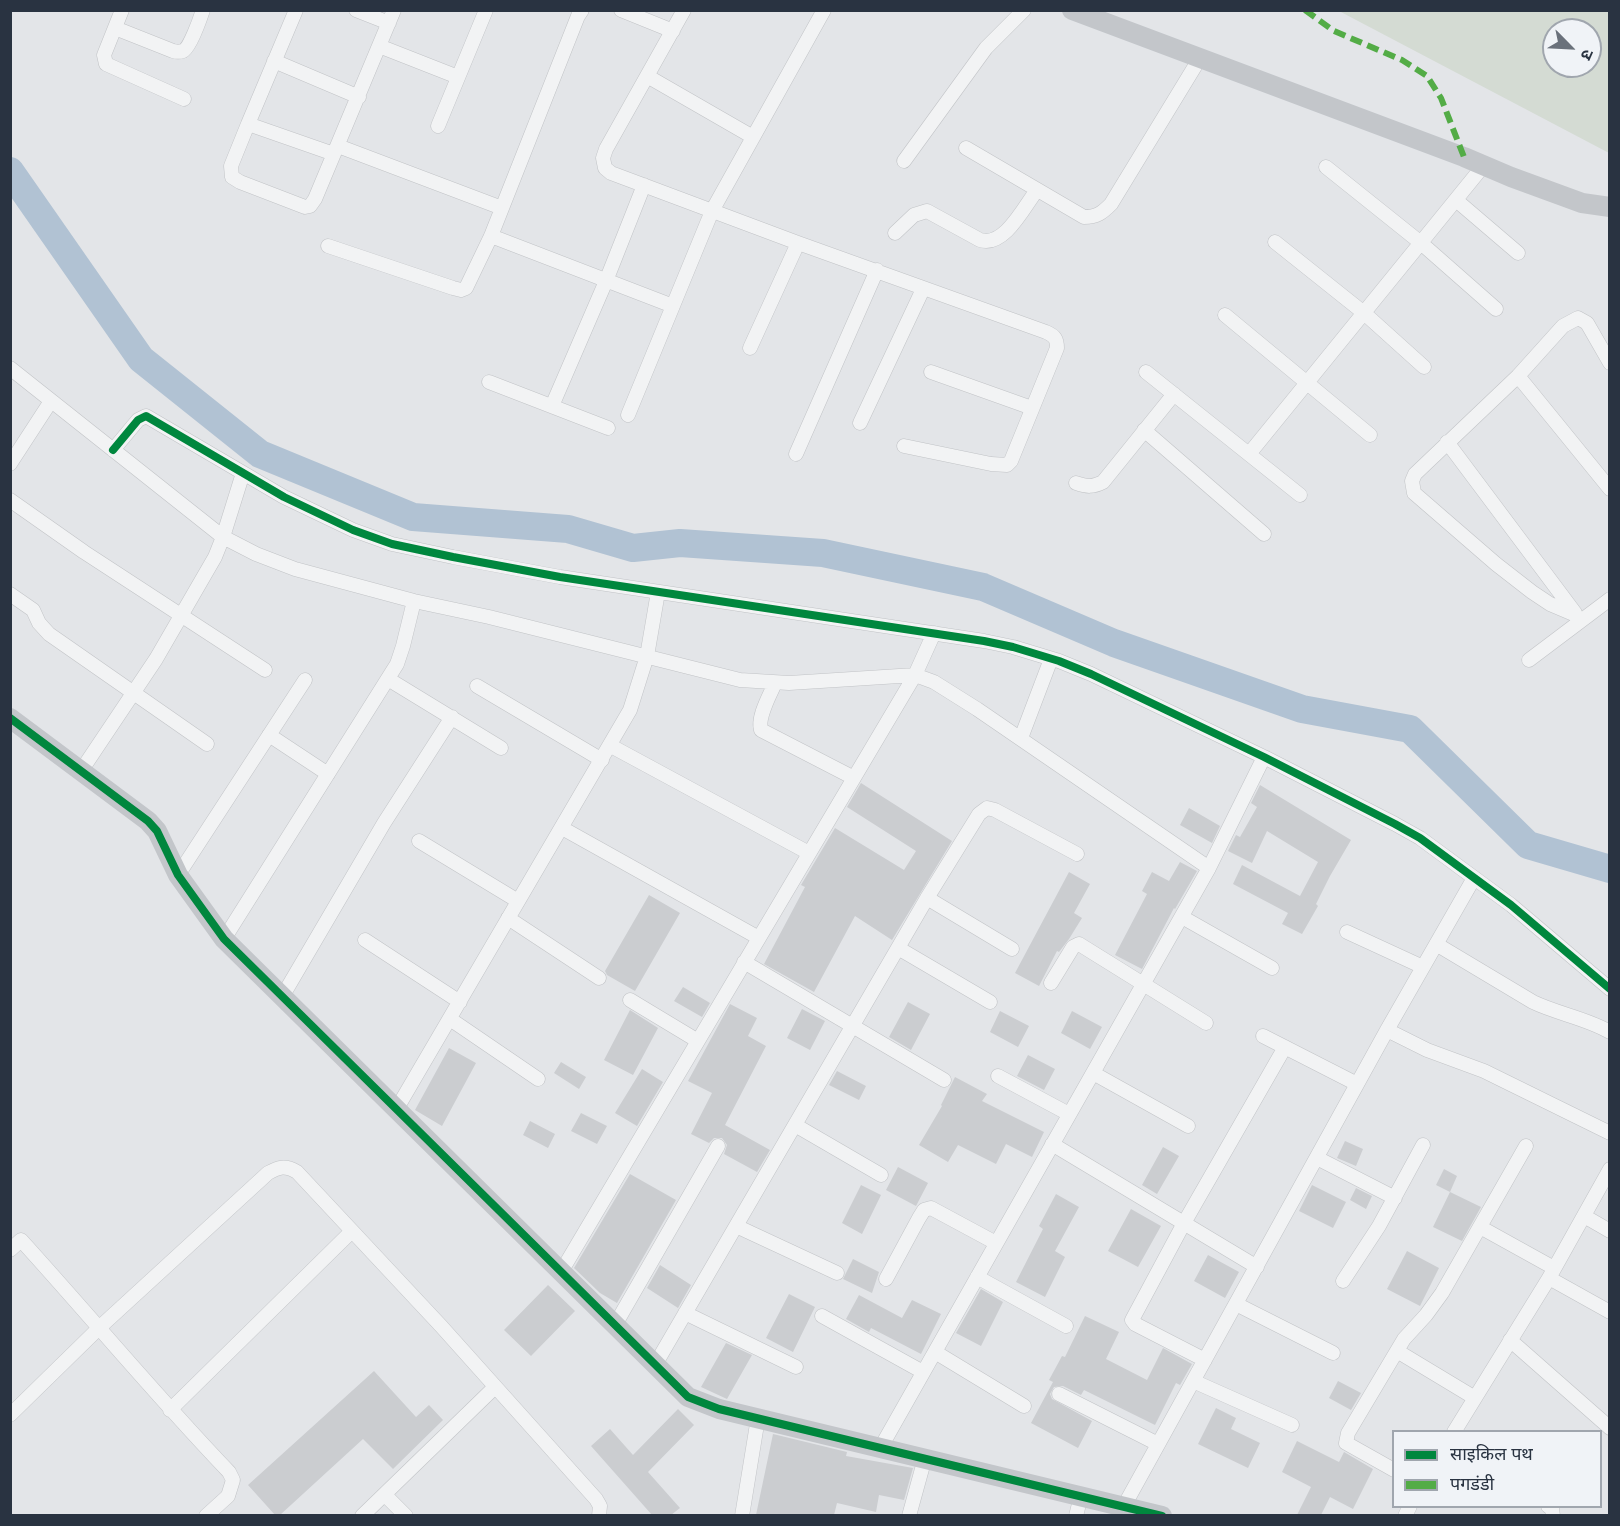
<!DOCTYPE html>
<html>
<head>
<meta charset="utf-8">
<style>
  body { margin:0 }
  #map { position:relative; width:1620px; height:1526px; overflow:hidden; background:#e3e5e8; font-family:"Fira Sans","Noto Sans Devanagari",sans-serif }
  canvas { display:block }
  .frame { position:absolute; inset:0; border:12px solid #293341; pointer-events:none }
  .legend { position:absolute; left:1392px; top:1430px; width:210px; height:78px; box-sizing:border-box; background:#f0f3f7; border:2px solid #a0a6ae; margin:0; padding:8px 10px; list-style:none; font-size:18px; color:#293341 }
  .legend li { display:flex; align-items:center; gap:12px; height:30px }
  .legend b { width:30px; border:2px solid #a0a6ae }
  .north { position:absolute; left:1542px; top:18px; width:60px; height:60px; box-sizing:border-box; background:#f0f3f7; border:2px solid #a0a6ae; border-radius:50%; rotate:114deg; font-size:16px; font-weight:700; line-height:24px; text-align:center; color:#293341 }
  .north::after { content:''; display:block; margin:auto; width:21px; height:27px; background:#6a717b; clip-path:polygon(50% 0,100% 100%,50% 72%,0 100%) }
</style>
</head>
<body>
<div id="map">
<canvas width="1620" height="1526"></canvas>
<div class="frame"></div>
<ul class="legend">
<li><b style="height:8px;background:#00873e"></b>साइकिल पथ</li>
<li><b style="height:8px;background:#53ac46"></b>पगडंडी</li>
</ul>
<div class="north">उ</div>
</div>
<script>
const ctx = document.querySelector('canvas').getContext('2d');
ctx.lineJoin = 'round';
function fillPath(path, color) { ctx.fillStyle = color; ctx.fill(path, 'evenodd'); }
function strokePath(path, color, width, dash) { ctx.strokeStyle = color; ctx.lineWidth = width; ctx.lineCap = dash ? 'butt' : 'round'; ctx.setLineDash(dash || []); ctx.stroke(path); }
const green = new Path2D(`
  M1339 11H1609V153ZM1554 30H1590V66H1554Z`);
const river = new Path2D(`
  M10 171 141 359 260 454 413 517 568 529 633 548 680 543 823 553 983 587 1114 643 1302 709 1410 729 1528 845 1610 869`);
const building = new Path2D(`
  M861 783 952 841 892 940 855 916 814 992 764 964 805 887 801 885 835 828 904 870 916 851 847 807Z
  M1260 785 1351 840 1330 876 1316 904 1318 906 1302 934 1282 924 1288 913 1233 884 1242 865 1300 896 1318 862 1267 831 1252 863 1228 851 1236 835 1240 837 1257 807 1251 803Z
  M1189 808 1220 826 1212 843 1180 825Z
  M1180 862 1197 871 1175 909 1174 908 1142 969 1115 955 1147 894 1142 891 1152 872 1169 881Z
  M1069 872 1090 884 1074 913 1082 918 1069 939 1059 952 1057 951 1039 986 1015 973Z
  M649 895 680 913 635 991 607 975 605 971Z
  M683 987 710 1003 702 1017 674 1001Z
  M908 1002 930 1014 911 1050 889 1037Z
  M730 1004 757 1018 748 1036 766 1046 725 1125 770 1150 757 1172 724 1154 727 1145 722 1138H714L709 1143 691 1134 712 1093 688 1081Z
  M802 1009 825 1021 810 1050 787 1038Z
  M630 1010 658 1028 633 1075 604 1060Z
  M1000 1011 1029 1026 1018 1047 990 1032Z
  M1072 1011 1102 1027 1090 1049 1061 1033Z
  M449 1048 476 1063 442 1126 415 1110Z
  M1028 1055 1055 1069 1044 1090 1017 1076Z
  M561 1062 586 1077 579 1089 554 1073Z
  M642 1069 663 1082 637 1126 615 1113Z
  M837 1071 866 1086 859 1100 829 1085Z
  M955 1077 987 1094 982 1101 1044 1132 1032 1157 1006 1144 996 1164 958 1145 948 1162 919 1145 942 1106 941 1105Z
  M581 1113 607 1126 597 1144 571 1131Z
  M530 1121 555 1134 548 1148 523 1135Z
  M1345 1141 1363 1149 1356 1166 1337 1158Z
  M1163 1147 1179 1156 1157 1194 1142 1185Z
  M898 1167 928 1183 916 1206 886 1190Z
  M1444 1169 1457 1176 1450 1192 1436 1185Z
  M630 1174 676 1200 617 1303 600 1293 574 1268Z
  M861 1185 881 1195 862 1234 842 1223Z
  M1312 1185 1346 1202 1333 1228 1299 1211Z
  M1356 1188 1372 1196 1366 1209 1350 1200Z
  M1450 1192 1481 1207 1462 1241 1433 1227Z
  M1056 1194 1079 1207 1055 1251 1065 1257 1045 1297 1016 1282 1043 1229 1039 1226Z
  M1131 1209 1161 1226 1138 1267 1108 1251Z
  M1407 1251 1439 1268 1420 1306 1387 1289Z
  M1208 1255 1239 1272 1225 1298 1194 1281Z
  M853 1259 879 1272 872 1293 843 1279Z
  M660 1265 691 1285 678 1308 647 1288Z
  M548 1285 575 1311 531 1356 504 1330Z
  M981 1289 1003 1302 981 1346 956 1333Z
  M789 1294 815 1307 793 1352 766 1338Z
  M859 1295 902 1318 912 1300 941 1314 921 1354 871 1328 869 1332 846 1319Z
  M1085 1316 1119 1332 1106 1359 1147 1380 1163 1348 1192 1364 1180 1385 1176 1383 1155 1425 1084 1390 1081 1395 1063 1386 1054 1387 1050 1394 1052 1399 1092 1421 1078 1448 1031 1423 1053 1382 1049 1380 1062 1356 1065 1357Z
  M726 1343 752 1355 727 1399 701 1387Z
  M374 1371 416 1417 429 1405 443 1420 393 1469 363 1439 280 1515H275L248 1485Z
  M1338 1381 1361 1393 1351 1410 1329 1398Z
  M1216 1408 1236 1418 1231 1429 1260 1443 1248 1468 1198 1444Z
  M678 1409 694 1425 648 1472 680 1508 671 1515H652L591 1446 610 1429 633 1455Z
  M773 1434 847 1452 846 1456 913 1468 904 1500 879 1495 876 1512 837 1503 834 1515H756Z
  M1297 1441 1339 1462 1344 1452 1373 1469 1353 1509 1330 1497 1321 1515H1297L1311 1487 1282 1472Z`);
const street = new Path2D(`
  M122 10 104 55 106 64 184 99
  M296 10 248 124 334 154
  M356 10 389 23
  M621 10 673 31
  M684 10 606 149 603 158 605 168 611 173 798 243 1046 332C1055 336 1057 339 1057 348L1011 461 1007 465 991 464 904 446
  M115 28 173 51C176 52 180 52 183 51 190 48 200 19 203 10
  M379 46 458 77
  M274 61 359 97
  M647 76 753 137
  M248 124 231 166 232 177 240 182 305 207 310 206 315 199 394 10
  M438 126 486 10
  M338 146 502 208
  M966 148 1084 217C1097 217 1102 213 1111 204L1200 58
  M904 161 986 48 1024 10
  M1326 167 1421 243 1496 309
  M1456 200 1518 253
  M895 233 914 215 927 211 980 240C1004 248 1024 207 1037 190
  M491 236 673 306
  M1275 242 1364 313 1424 367
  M328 246 453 288 461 290 466 288 491 236 578 16 582 10
  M1225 315 1370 435
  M750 348 798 243
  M10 368 223 537 256 554 295 569 414 601 489 617 740 680 789 683 915 675 934 682 977 709 1209 868
  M931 372 1032 408
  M1146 372 1300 495
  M1518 376 1610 489
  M489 382 608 428
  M552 406 606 281 644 185
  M628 415 712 211 824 10
  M860 423 923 289
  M1144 430 1264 534
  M1447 442 1575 613
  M113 450 138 420 146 416 284 497 353 530 392 544 453 557 560 577 984 641 1013 647 1059 661 1091 674 1264 757 1395 824 1420 838 1511 905 1610 989
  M796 454 877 270
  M1249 454 1484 165
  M10 464 51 401
  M1076 483C1087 487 1093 487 1103 482L1174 394
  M10 500 84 552 265 670
  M10 594 33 610 39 623 49 634 207 744
  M1576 615 1550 604 1532 592 1496 564 1414 493 1412 481 1415 474 1518 376 1563 326 1578 318 1587 323 1610 363
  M1529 660 1610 599
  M388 679 501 748
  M775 683C770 695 757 717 761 730L854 778
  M477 686 602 760
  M269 735 328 774
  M1021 738 1051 659
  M611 746 809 853
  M81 771 156 659 215 557 223 537 243 473
  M562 828 759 938
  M419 841 518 901
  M178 875 305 680
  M927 898 1012 949
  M1182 917 1272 968
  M508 918 599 978
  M1347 932 1423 967
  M224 939 397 664 403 646 414 601
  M365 940 460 1002
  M1436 944 1533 1002C1558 1014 1586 1018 1610 1032
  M898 948 990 1002
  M744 962 944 1080
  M1051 983 1073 947 1079 944 1206 1023
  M282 997 384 823 452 717
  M630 1000 698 1041
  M450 1019 538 1079
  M1387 1030 1427 1050 1484 1071 1610 1133
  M1263 1036 1357 1084
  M1093 1073 1188 1126
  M998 1076 1069 1114
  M396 1110 630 710 647 656 658 592
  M795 1125 881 1175
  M1052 1144 1257 1267
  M1317 1158 1395 1198
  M1584 1216 1610 1231
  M736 1226 837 1273
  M1480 1227 1554 1268
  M10 1250 21 1240C91 1317 157 1397 229 1472L233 1480 228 1496 206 1516
  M561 1272 915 675 934 633
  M977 1277 1066 1326
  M1549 1278 1610 1312
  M886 1279 919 1218 924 1210 931 1208 996 1243
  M1343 1281 1379 1226 1423 1145
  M1236 1304 1333 1353
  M685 1313 796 1367
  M822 1316 923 1372
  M615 1325 718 1146
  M1510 1340 1610 1428
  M1397 1351 1475 1398
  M935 1352 1024 1406
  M1205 1360 1135 1324 1132 1320 1184 1223 1285 1047
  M655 1365 927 898 979 814 987 808 995 810 1077 854
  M1193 1381 1292 1425
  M1059 1394 1158 1444
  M170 1410 352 1231
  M10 1415 100 1327 268 1173C279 1167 285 1165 297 1172L441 1326 596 1499 600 1506 599 1516
  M1454 1432 1549 1278 1610 1169
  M881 1447 1209 868 1264 757
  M1394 1470 1346 1443 1348 1433 1404 1339 1426 1315 1442 1293 1526 1146
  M385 1495 406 1516
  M1124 1506 1387 1030 1474 878
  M1548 1506 1552 1509 1553 1516
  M362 1516 495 1387
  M742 1516 758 1418
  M909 1516 925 1458
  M1076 1516 1081 1496
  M1405 1516 1410 1506`);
const secondary = new Path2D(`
  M1072 10 1464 157 1511 177 1582 203 1610 207
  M10 718 148 821 157 831 178 875 224 939 688 1397 719 1409 1162 1516`);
const quiet = new Path2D(`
  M1305 10 1334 31 1402 60 1427 76 1441 98 1464 157`);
const cycleway = new Path2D(`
  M113 450 138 420 146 416 284 497 353 530 392 544 453 557 560 577 984 641 1013 647 1059 661 1091 674 1264 757 1395 824 1420 838 1511 905 1610 989
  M10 718 148 821 157 831 178 875 224 939 688 1397 719 1409 1162 1516`);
fillPath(green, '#d4dbd3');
strokePath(river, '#b1c2d3', 28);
fillPath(building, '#cbcdd0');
strokePath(street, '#c1c3c6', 15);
strokePath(street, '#f2f3f4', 14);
strokePath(secondary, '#c3c6ca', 20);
strokePath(quiet, '#53ac46', 6, [12, 6]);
strokePath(cycleway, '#00873e', 8);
</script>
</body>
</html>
